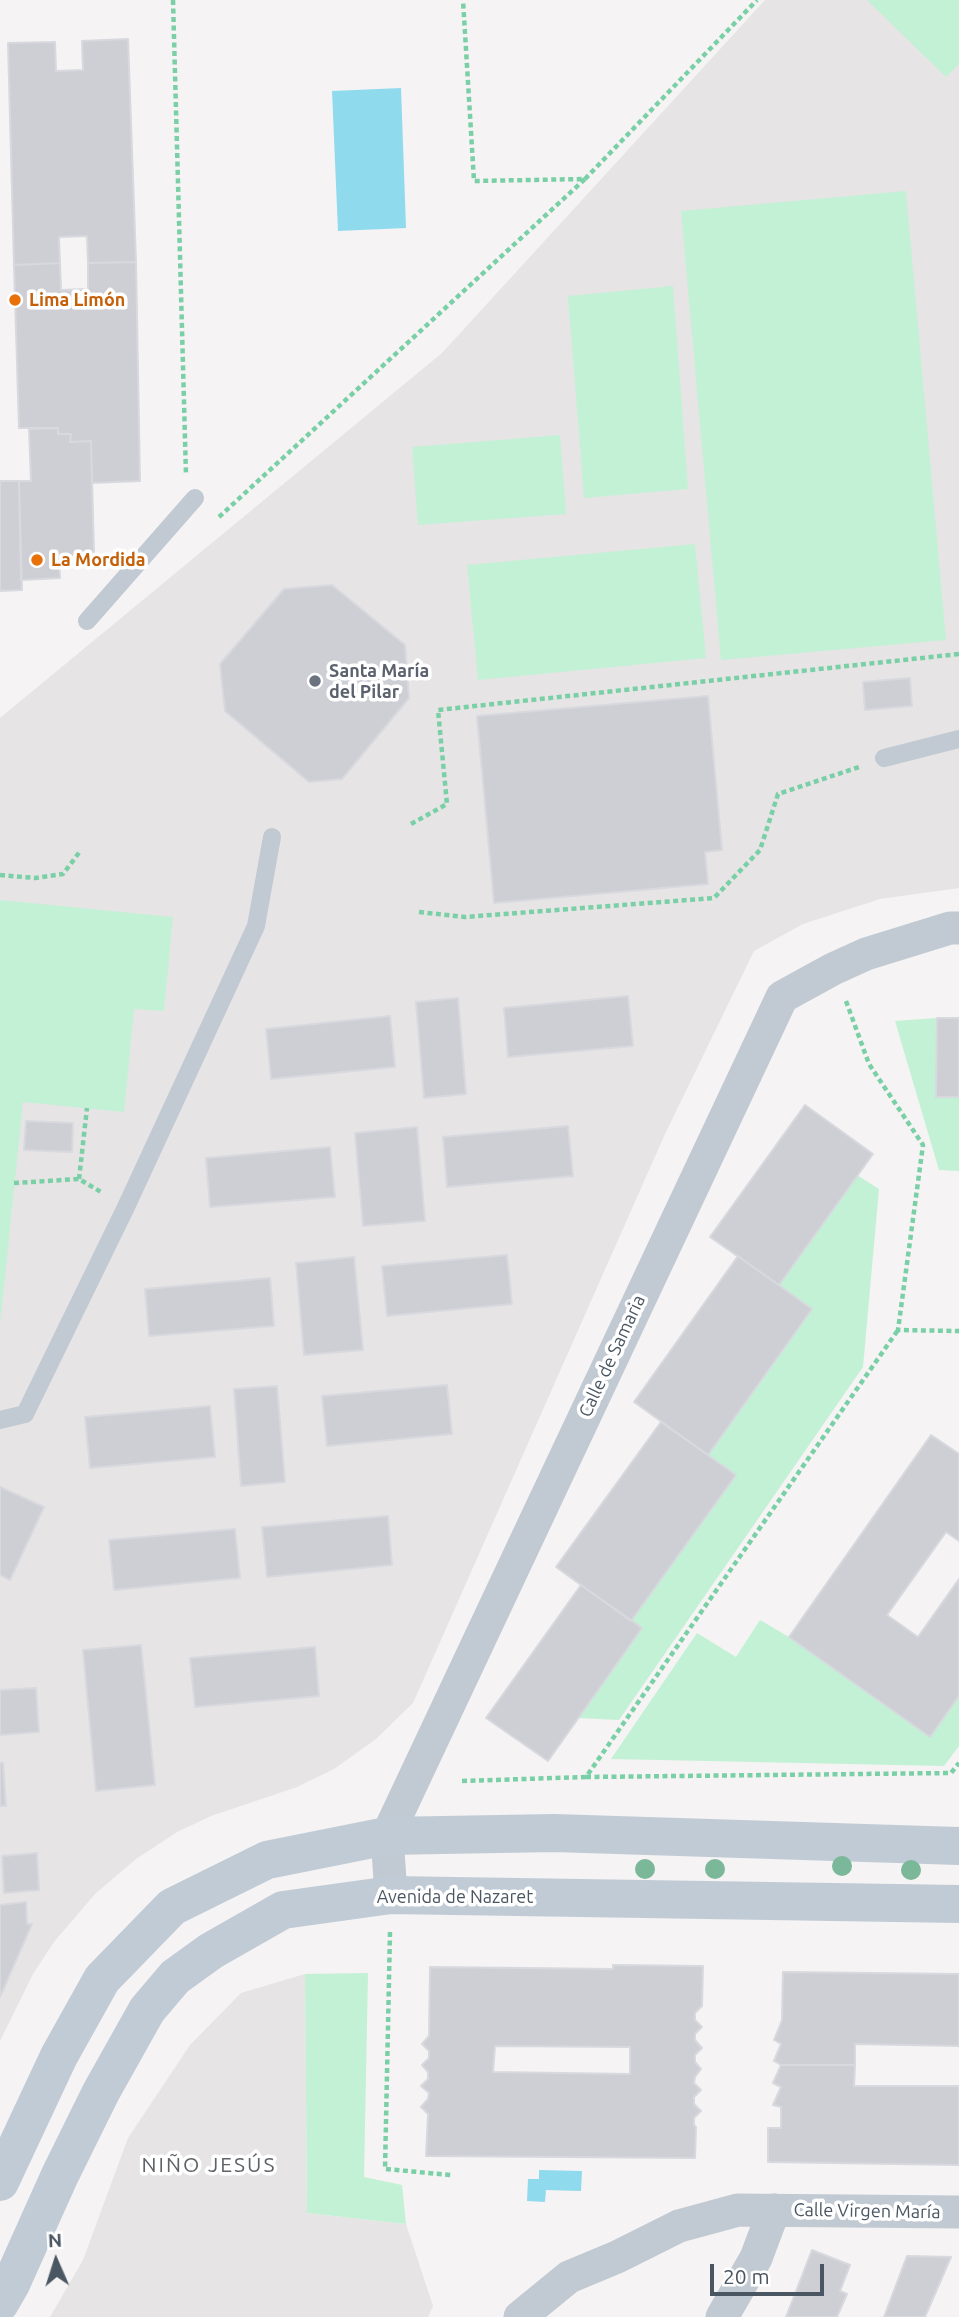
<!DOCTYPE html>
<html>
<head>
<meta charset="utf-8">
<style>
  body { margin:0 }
  #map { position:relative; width:959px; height:2317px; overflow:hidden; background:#f5f3f3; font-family:Ubuntu,sans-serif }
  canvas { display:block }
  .north { position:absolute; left:21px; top:2226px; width:70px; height:70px; -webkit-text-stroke:5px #fff; paint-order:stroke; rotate:357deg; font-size:19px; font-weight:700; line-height:28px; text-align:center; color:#4a5661 }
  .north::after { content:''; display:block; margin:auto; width:24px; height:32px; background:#4a5661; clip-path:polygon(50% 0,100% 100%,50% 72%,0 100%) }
  .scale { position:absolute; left:710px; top:2264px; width:114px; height:32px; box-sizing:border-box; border:4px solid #4a5661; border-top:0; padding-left:9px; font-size:21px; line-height:24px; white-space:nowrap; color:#4a5661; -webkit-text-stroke:5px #fff; paint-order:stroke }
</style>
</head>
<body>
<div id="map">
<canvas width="959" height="2317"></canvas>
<div class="north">N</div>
<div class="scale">20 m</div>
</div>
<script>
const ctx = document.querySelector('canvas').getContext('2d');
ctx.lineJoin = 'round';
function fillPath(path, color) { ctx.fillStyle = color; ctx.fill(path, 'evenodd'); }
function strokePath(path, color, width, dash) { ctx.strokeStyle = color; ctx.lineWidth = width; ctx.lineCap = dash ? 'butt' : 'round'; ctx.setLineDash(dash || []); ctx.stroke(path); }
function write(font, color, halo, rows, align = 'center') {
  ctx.font = font + ' Ubuntu,sans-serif'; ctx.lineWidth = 7; ctx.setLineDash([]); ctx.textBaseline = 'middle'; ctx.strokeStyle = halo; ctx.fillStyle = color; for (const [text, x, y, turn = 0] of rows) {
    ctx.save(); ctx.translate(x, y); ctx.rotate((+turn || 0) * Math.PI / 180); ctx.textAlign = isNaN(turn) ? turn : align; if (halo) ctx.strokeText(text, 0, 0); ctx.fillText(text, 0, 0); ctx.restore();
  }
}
const education = new Path2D(`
  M765 0H959V888L880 899 803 924 754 951 665 1134 413 1703 376 1739 334 1769 297 1787 211 1816 177 1832 136 1859 95 1894 54 1942 33 1974 0 2041V718L442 353Z
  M305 1974 307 2213 406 2224 433 2306 428 2317H50L83 2260 128 2138 190 2045 241 1993Z`);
const green = new Path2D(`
  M867 0H959V64L946 77Z
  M906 191 946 640 721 660 681 211Z
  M673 286 688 489 584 498 568 296Z
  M560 435 566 514 418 525 412 447Z
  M695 544 706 658 478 680 467 565Z
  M0 900 173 917 164 1011 134 1009 124 1112 23 1102 0 1324Z
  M937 1018 936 1096 959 1097V1171L939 1170 895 1021Z
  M857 1175 879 1189 863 1367 619 1720 578 1718 642 1629 631 1621 736 1476 708 1455 812 1310 779 1285Z
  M760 1620 789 1637 930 1737 959 1696V1746L944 1766 611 1759 697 1633 736 1657Z
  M368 1973 364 2177 402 2185 406 2224 307 2213 305 1974Z`);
const water = new Path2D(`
  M401 88 406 228 338 231 332 91Z
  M539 2170 582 2171 581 2191 546 2190 545 2202 527 2201 528 2179H539Z`);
const building = new Path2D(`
  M128 39 136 262 88 263 87 236 59 237 60 263 14 265 8 43 55 42 56 71 83 70 82 41Z
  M136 262 140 481 92 483 91 441 70 442 71 434H58V428H19L14 265 60 263 61 290 88 289V263Z
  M58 428V434H71L70 442 91 441 94 554 59 556 60 578 21 580 19 481H31L29 429Z
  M0 481H19L22 590 0 591Z
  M332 585 405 645 409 698 342 779 309 782 225 711 220 664 284 589Z
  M910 678 912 706 865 710 863 682Z
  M708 696 722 850 705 852 708 884 494 903 477 716Z
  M628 996 633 1046 508 1057 504 1008Z
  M458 998 466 1094 424 1098 416 1002Z
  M390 1016 395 1067 271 1079 266 1029Z
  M937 1018H959V1097H936Z
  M805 1105 873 1154 779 1285 710 1237Z
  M26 1121 73 1123 72 1152 24 1150Z
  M568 1126 573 1176 447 1187 443 1137Z
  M417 1127 425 1221 363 1226 355 1133Z
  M330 1147 335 1197 210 1207 206 1158Z
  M507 1255 512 1304 387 1316 382 1266Z
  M738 1256 812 1309 708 1455 634 1402Z
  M354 1257 363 1350 304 1355 296 1263Z
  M270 1278 274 1326 149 1336 145 1289Z
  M447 1385 452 1434 327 1446 322 1396Z
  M277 1386 285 1482 241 1486 234 1389Z
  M210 1406 215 1457 90 1468 85 1417Z
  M661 1422 736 1475 631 1621 556 1567Z
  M931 1435 959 1454V1541L946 1532 887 1615 918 1637 959 1579V1696L930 1737 789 1637Z
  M0 1487 44 1507 10 1580 0 1575Z
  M388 1516 392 1565 267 1577 262 1527Z
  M235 1529 240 1578 114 1590 109 1540Z
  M581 1585 642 1628 548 1761 486 1718Z
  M141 1645 155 1785 96 1791 83 1650Z
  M315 1647 319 1696 195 1707 190 1658Z
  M36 1688 39 1732 0 1735V1690Z
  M0 1763H3L6 1806H0Z
  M37 1853 39 1890 4 1893 2 1856Z
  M26 1902 27 1924H32L0 1997V1905Z
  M613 1965 703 1966 702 2006 695 2013V2020L702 2027 695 2034V2040L702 2048 695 2055V2062L701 2069 695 2077 694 2083 701 2090 694 2097V2104L701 2111 694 2118V2125L696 2127 695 2158 426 2156 428 2114 421 2107 428 2099 429 2093 421 2086 428 2079V2072L422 2065 429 2058V2051L422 2044 429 2036 430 1967 613 1969ZM495 2046 630 2047V2074L493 2072Z
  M783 1972 959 1974V2046L855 2044V2065H781L774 2061 781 2044 774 2040 782 2020Z
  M781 2065H855L854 2086H959V2165L768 2162V2128H781V2107L773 2105 781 2087 773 2083Z
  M812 2250 850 2265 840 2291 847 2294 837 2317H786Z
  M907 2256 951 2257 925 2317H884Z`);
const path = new Path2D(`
  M173 0 186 475
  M585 179 757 0
  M219 517 585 179 474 181 463 0
  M411 824 447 804 438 710 959 654
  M0 875 35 878 63 874 81 850
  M419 912 465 917 714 898 760 850 778 794 859 767
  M846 1001 869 1064 923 1145 898 1330 959 1331
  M79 1179 87 1108
  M14 1183 79 1179 101 1192
  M586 1777 951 1773 959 1763
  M462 1781 586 1777 898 1330
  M390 1932 385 2169 451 2175`);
const service = new Path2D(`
  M87 621 195 498
  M884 758 959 739
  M0 1420 25 1414 126 1207 256 926 272 837`);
const minor = new Path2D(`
  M391 1895 387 1836 782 997 833 969 866 954 950 928H959
  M520 2317 569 2277 617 2257 679 2226 738 2210 959 2212
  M722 2317 756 2258 774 2210`);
const secondary = new Path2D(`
  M0 2182 59 2056 102 1979 172 1907 267 1860 387 1836 554 1833 959 1846
  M0 2303 11 2284 60 2175 101 2092 147 2010 175 1977 211 1951 283 1910 391 1895 959 1904`);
const trees = [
  [842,1866],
  [645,1869],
  [715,1869],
  [911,1870]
];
const markers = [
  [15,300,7,"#e8710a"],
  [37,560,7,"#e8710a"],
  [315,681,7,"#6b7280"]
];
const foodNames = [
  ["Lima Limón",29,300],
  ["La Mordida",51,560]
];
const worshipNames = [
  ["Santa María",329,671],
  ["del Pilar",329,692]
];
const streetNames = [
  ["Calle de Samaria",612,1356,-65],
  ["Avenida de Nazaret",455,1897],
  ["Calle Virgen María",867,2211,1]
];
const quarterNames = [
  ["NIÑO JESÚS",209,2165]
];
fillPath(education, '#e6e4e5');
fillPath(green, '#c3f1d5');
fillPath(water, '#90daee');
fillPath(building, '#cdcfd5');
strokePath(building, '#d7d9de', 2);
strokePath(path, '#7ad0a6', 4.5, [5, 3.5]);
strokePath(service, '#c1cad2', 18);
strokePath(minor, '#c1cad2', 33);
strokePath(secondary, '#c1cbd6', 38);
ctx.fillStyle = '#7bb799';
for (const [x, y] of trees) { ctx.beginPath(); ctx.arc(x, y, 10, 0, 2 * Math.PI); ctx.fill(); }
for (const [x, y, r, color] of markers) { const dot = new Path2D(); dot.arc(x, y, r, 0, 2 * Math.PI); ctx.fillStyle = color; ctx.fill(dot); strokePath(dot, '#fff', 2.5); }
write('bold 18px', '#c56008', '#fff', foodNames, 'left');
write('bold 18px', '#5b616d', '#fff', worshipNames, 'left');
write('18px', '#4a5661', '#fff', streetNames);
ctx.letterSpacing = '2px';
write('21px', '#5f6368', '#fff', quarterNames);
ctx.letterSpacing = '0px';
</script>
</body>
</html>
